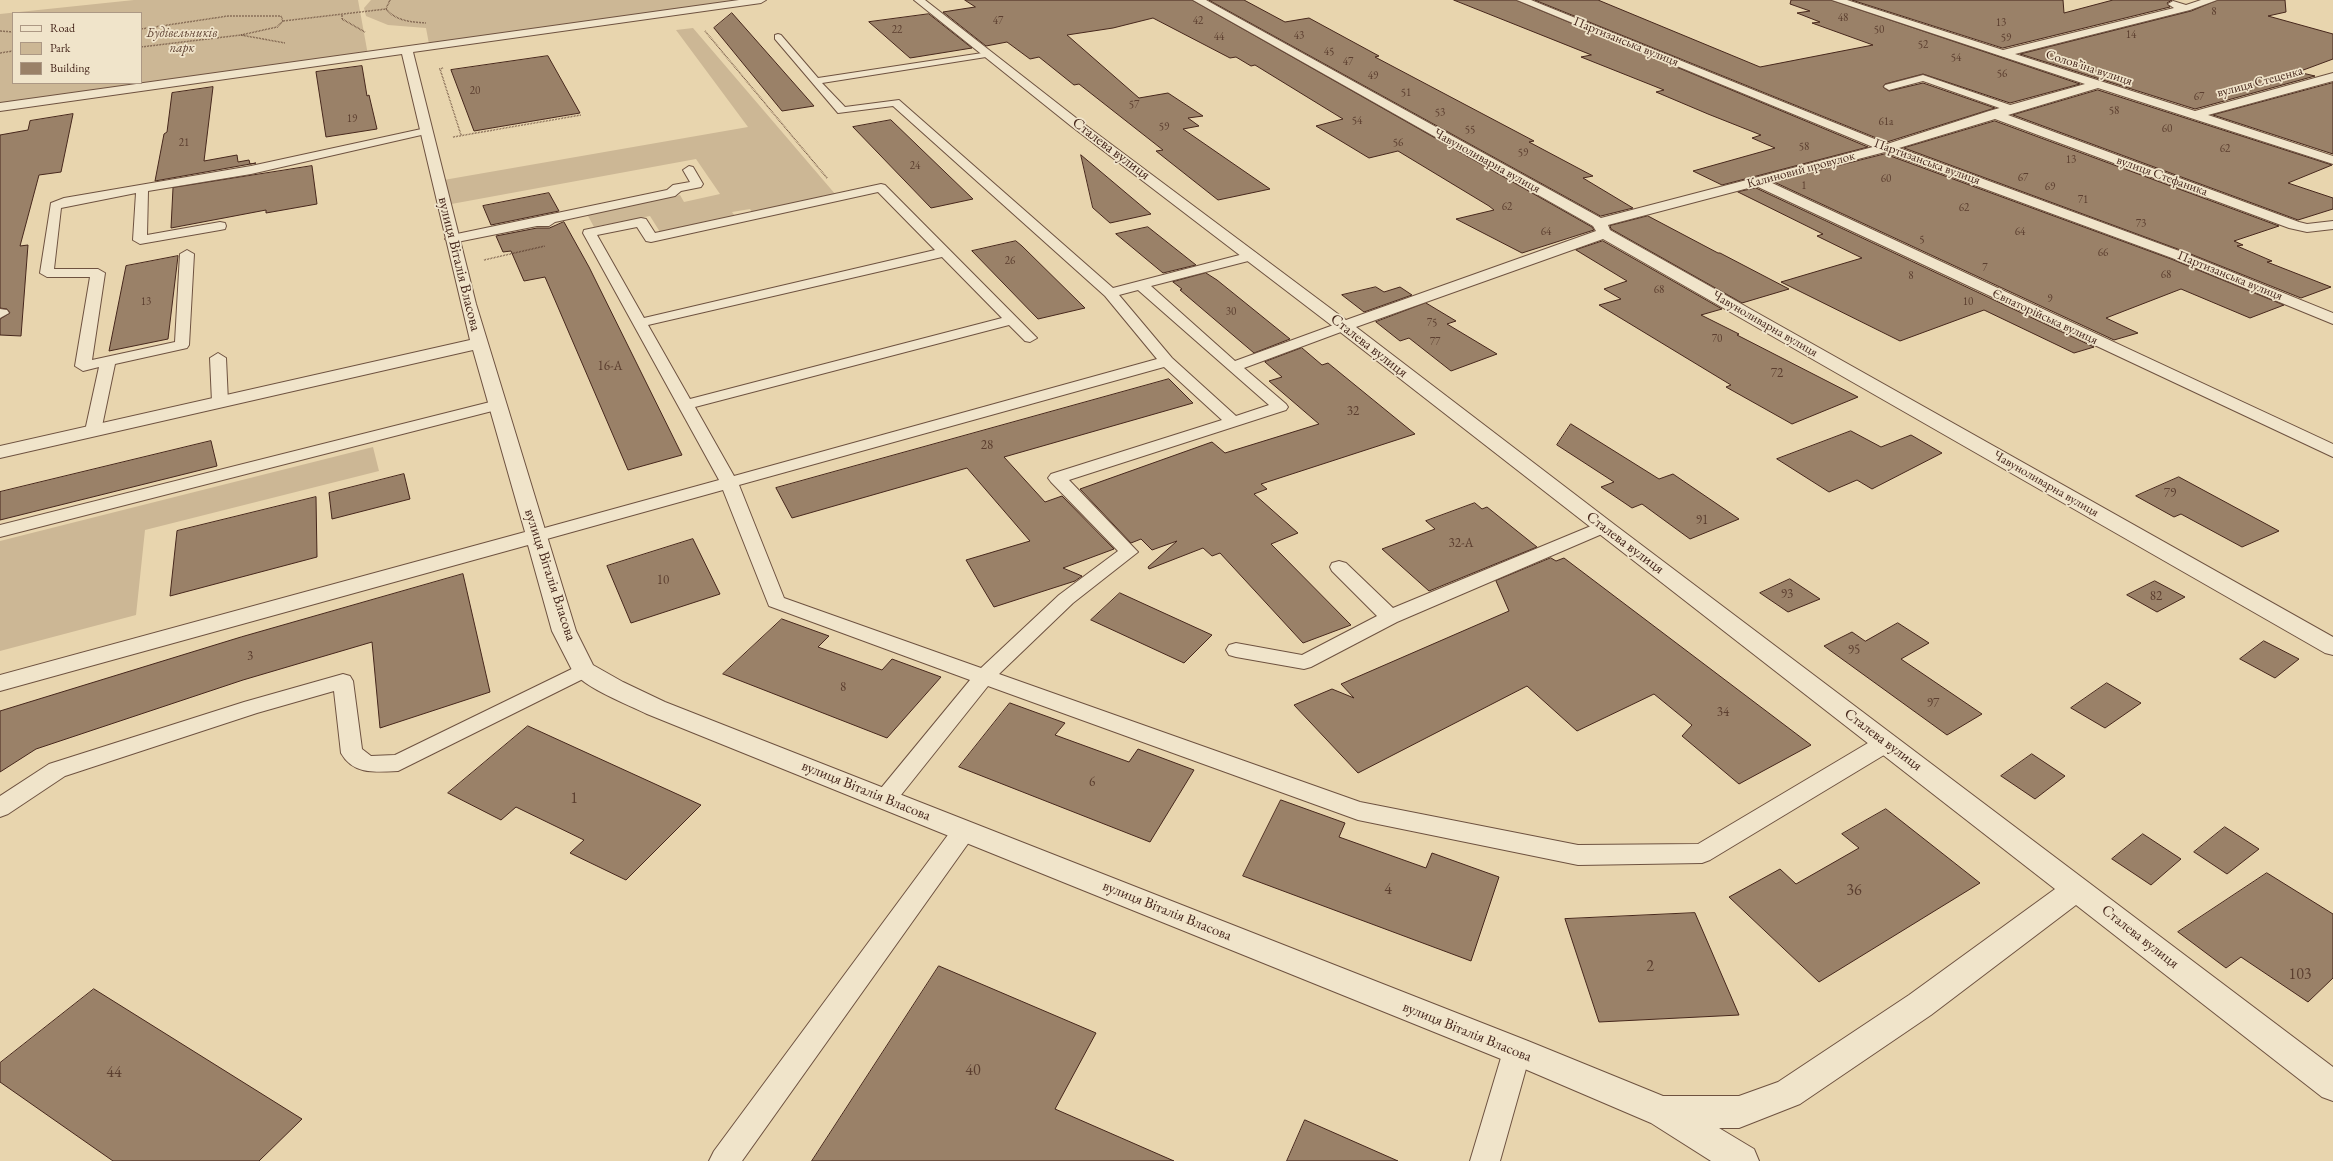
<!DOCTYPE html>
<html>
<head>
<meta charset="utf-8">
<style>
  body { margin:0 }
  #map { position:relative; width:2333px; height:1161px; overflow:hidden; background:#e8d5ae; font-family:"EB Garamond",serif }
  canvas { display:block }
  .legend { position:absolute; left:12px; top:12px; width:130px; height:72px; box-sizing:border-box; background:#f0e4ca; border:1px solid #ac9884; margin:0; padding:5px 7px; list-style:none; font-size:12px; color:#46271c }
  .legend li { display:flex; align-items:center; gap:8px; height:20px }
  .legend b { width:20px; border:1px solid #ac9884 }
</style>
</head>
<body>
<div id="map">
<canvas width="2333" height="1161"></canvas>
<ul class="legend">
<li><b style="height:5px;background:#f0e4ca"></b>Road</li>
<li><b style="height:11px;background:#ccb795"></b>Park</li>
<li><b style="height:11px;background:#9a8168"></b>Building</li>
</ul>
</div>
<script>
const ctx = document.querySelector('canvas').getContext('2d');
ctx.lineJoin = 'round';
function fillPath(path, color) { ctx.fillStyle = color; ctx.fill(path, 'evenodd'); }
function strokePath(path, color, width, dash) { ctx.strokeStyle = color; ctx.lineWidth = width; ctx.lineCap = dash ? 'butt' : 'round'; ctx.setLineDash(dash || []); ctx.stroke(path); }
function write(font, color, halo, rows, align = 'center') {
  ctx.font = font + ' "EB Garamond",serif'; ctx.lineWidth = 3.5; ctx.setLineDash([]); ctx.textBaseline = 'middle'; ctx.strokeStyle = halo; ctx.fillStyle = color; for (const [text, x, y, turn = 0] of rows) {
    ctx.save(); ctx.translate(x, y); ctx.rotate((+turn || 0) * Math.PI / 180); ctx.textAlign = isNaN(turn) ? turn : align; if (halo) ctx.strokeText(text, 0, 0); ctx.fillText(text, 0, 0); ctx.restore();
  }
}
const green = new Path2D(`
  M134 0H358L368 55 0 107V14ZM13 13H141V83H13Z
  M371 0H748L429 44 426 28 388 25 366 16 364 8Z
  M693 28 836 195 752 212 750 209 732 212 735 216 660 232 650 216 594 227 587 214 680 195 684 202 720 194 696 159 446 205 438 181 748 127 676 30Z
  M373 447 379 471 145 530 136 615 0 651V541Z`);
const building = new Path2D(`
  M965 0H1192L1592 227 1594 230 1522 253 1456 219 1494 210 1489 206 1398 151 1369 158 1316 126 1343 119 1255 65 1251 66 1236 57 1230 58 1153 18 1113 28 1067 35 1139 98 1168 93 1203 116 1188 118 1199 126 1183 129 1270 189 1218 200 1156 151 1163 150 1079 84 1074 85 1039 57 1030 59 1007 42 986 46 943 12 975 7Z
  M1209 0H1244L1285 22 1309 18 1379 56 1375 57 1534 141 1529 142 1593 176 1583 178 1633 208 1601 216Z
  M1454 0H1516L1868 147 1722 185 1693 171 1775 148 1752 138 1761 135 1708 114 1656 92 1664 90 1581 57 1591 55Z
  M1535 0H1598L1760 67 1873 45 1812 23 1820 22 1797 13 1810 11 1790 4 1791 0H1831L2080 84 2010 103 1923 74 1885 84 1883 87 1889 91 1923 83 1995 108 1887 142Z
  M1852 0H2063L2064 13 2113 0H2172L2167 3 2170 7 2003 48Z
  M2218 0H2285L2286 12 2268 16 2333 34V59L2298 72 2315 76 2195 109 2020 54 2191 11Z
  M732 13 814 106 782 111 714 28Z
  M929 14 972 48 910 58 869 22Z
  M548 56 580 113 474 131 451 70Z
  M362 66 367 96 369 95 377 129 326 137 316 72Z
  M2333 83V154L2213 115Z
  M213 87 204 161 237 155 238 162 249 160 250 164 256 163 155 181 164 134 167 132 172 93Z
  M2098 90 2332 165 2288 183 2333 198V209L2298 220 2013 115Z
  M73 114 61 172 39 175 20 246 28 245 21 336 0 335V319L10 313 7 309 0 308V135L28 130 30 121Z
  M891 120 973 199 931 208 853 127Z
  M1995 121 2279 226 2234 241 2243 245 2237 246 2272 261 2267 262 2331 287 2301 298 2183 251 1904 148Z
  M1885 154 2171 259 2284 305 2250 318 2181 289 2106 318 2138 333 2114 340 1774 182Z
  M1081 155 1151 214 1110 223 1093 208Z
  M312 166 317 204 266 213V210L171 228 173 188Z
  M1756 188 2094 347 2074 353 1984 310 1900 341 1781 282 1862 258 1817 236 1823 234 1738 192Z
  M549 193 559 211 491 225 483 206Z
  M1648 216 1718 253H1720L1789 289 1742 303 1611 229 1610 226Z
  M564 222 589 267 682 455 628 470 545 277 524 281 511 251 503 252 496 236 537 228H549Z
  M1148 227 1196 265 1163 273 1116 234Z
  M1016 241 1022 246 1085 308 1038 319 972 251Z
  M1603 241 1722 309 1701 315 1739 334 1737 335 1858 397 1792 424 1726 387 1731 385 1599 305 1621 299 1604 289 1627 281 1576 250Z
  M178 256 168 339 109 351 126 266Z
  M1206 273 1217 280 1290 339 1254 353 1180 290 1182 289 1173 282Z
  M1376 287 1384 292 1400 287 1412 295 1364 312 1342 295Z
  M1426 303 1456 321 1447 324 1497 354 1451 371 1409 338 1400 341 1376 322Z
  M1302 348 1322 365 1328 363 1415 434 1261 484 1267 489 1254 494 1298 533 1271 544 1351 625 1303 643 1220 553 1212 556 1203 548 1149 569 1148 567 1177 541 1152 550 1141 539 1131 543 1080 489 1212 442 1225 453 1319 424 1269 381 1282 377 1265 362Z
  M1169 379 1193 403 1004 457 1045 502 1062 496 1114 549 1063 568 1082 576 1075 581 994 607 966 560 1030 541 967 468 792 518 776 488Z
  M1571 424 1659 479 1673 474 1739 519 1690 539 1642 504 1632 508 1601 487 1614 482 1557 445Z
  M1851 431 1881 447 1911 435 1942 453 1872 489 1857 480 1829 492 1777 459Z
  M211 441 217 466 0 520V492Z
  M404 474 410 499 332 519 329 493Z
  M2179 477 2279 531 2242 547 2181 514 2174 517 2136 496Z
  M316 497 317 557 170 596 177 531Z
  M1475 503 1482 509 1487 507 1537 547 1429 591 1382 549 1435 529 1426 521Z
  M693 539 720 594 631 623 607 566Z
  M1551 558 1556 561 1564 558 1811 745 1739 784 1682 736 1692 725 1654 694 1577 731 1527 686 1358 773 1294 705 1332 689 1354 698 1341 684 1509 611 1496 581Z
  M463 574 490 692 380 728 372 642 243 680 36 749 0 772V711L241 637Z
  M1790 579 1820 599 1788 612 1760 593Z
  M2155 581 2185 597 2157 612 2127 595Z
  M1120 593 1212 635 1184 663 1091 620Z
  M782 619 829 636 818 647 882 670 892 659 941 677 887 738 723 674Z
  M1898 623 1929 643 1901 659 1982 714 1947 735 1824 646 1852 632 1865 641Z
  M2264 641 2299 659 2275 678 2240 659Z
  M2107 683 2141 703 2105 728 2071 708Z
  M1010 703 1065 723 1055 735 1129 762 1138 749 1194 770 1150 842 959 767Z
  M528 726 701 805 626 880 570 853 584 840 516 807 501 820 448 793Z
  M2032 754 2065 776 2035 799 2001 776Z
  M1281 800 1345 823 1339 837 1426 868 1432 853 1499 877 1471 961 1243 876Z
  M1886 809 1980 883 1819 982 1729 897 1780 869 1796 884 1859 848 1842 834Z
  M2225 827 2259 849 2227 874 2194 852Z
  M2143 834 2181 859 2151 885 2112 859Z
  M2267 873 2333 914V978L2308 1002 2241 957 2226 968 2178 932Z
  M1695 913 1739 1015 1599 1022 1565 919Z
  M939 966 1096 1033 1055 1109 1174 1161H812Z
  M94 989 302 1119 259 1161H113L0 1082V1063Z
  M1305 1120 1398 1161H1287Z`);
const path = new Path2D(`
  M390 0 386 9C396 21 411 22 426 23
  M342 15V19L365 32
  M283 21 386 9
  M141 29 228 16H281L283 21 277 27 241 35 285 43
  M0 31 13 32
  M705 31 827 178
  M141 47 241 35
  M0 53 13 51
  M443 68 440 69 461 135
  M453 137 581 115
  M484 260 545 246`);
const lane = new Path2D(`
  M778 34 781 35 818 78 989 52V56L986 57 822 83 845 107 899 100 1113 288 1251 252 1256 253 1258 256 1256 259 1151 286 1235 361 1339 323 1344 322 1351 326 1349 329 1244 368 1286 404 1288 407 1286 410 1069 480 1138 552 1073 603 999 674 1360 802 1578 845 1698 844 1878 737 1886 735 1894 737 1897 743 1894 749 1710 860 1702 863 1578 865 1358 820 988 686 893 805 885 808 877 805 874 799 877 793 970 680 769 606 723 490 536 542 530 540 527 536 530 532 719 480 583 233 584 230 641 218 646 219 655 233 881 184 885 185 1037 338 1030 342 1025 341 1009 325 695 407 734 476 1157 359 1105 296 893 106 838 113 775 39V35ZM878 192 935 250 644 318 597 235 637 227 646 241 651 242ZM942 257 1002 318 690 399 648 325ZM1138 290 1269 405 1236 416 1172 358 1119 295ZM1164 367 1222 420 1051 474 1048 478 1051 482 1118 551 1059 595 981 668 784 598 739 485Z
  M1923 75 2016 107 2017 109 2012 112 2008 111 1923 81 1889 90 1884 87 1885 85Z
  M426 128 432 131 430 133 251 174 148 191 147 235 220 222 225 223 226 226 225 229 220 230 140 244 133 240 136 193 61 208 54 269H98L105 273 92 360 175 342 180 254 187 250 194 254 189 345 187 348 115 364 101 431 99 434H87L85 431 99 367 83 371 75 366 90 277H47L40 273 51 203 64 198 251 166Z
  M689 166 693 167 703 184 701 187 681 191 675 196 555 222 549 226H537L452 243 445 239 452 235 667 190 673 185 690 182 683 170Z
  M0 309 7 310 9 313 0 318Z
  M218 353 226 358 228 402 226 405H214L212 402 210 358Z
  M498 400 504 402 506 405 504 408 0 537V525Z
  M1603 521 1609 523 1612 527 1609 531 1397 622 1311 667 1304 669 1236 657 1229 655 1226 650 1229 645 1236 643 1302 655 1377 616 1332 571 1330 567 1332 563 1339 561 1346 563 1393 608Z
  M584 663 591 665 594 670 591 675 398 771C376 772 353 775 341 753L334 691 257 713 65 776 8 814 0 817V796L49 764 244 702 343 674 350 676 353 681 362 749 371 756 395 755Z
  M964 822 972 824 976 831 972 838 742 1161H709L714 1151 956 824Z
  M1517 1038 1527 1042 1531 1051 1500 1161H1470L1503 1051 1507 1042Z`);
const street = new Path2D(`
  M739 0H766L761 3 413 52 476 304 576 631 593 665 623 682 665 702 1528 1041 1663 1096H1739L1778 1082 1909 995 2055 889 1335 328 1071 126 914 0H925L1080 121 1346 320 1596 231 1593 226 1193 0H1206L1601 218 1873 147 1517 0H1531L1887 144 1989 111 2085 84 1832 0H1847L2003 50 2174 8 2168 4 2173 1 2186 5 2201 0H2217L2190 10 2015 54 2195 111 2333 73V81L2208 115 2333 156V164L2098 88 2008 115 2299 222 2307 224 2333 221V229L2307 232 2289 228 1995 119 1899 148 2182 252 2333 313V324L2172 258 1885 152 1770 182 2333 444V457L1756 186 1608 225 1610 230 2333 637V655L2325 653 1603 239 1356 327 1615 525 2333 1067V1101L2322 1097 2076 905 1931 1015 1800 1104 1739 1128H1719L1754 1149 1759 1161H1711L1651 1123 1506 1061 647 714C629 705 582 687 572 670L552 631 528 545 0 691V675L525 532 473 350 0 458V446L470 340 402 54 0 111V103Z`);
const farNumbernames = [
  ["8",2214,12],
  ["48",1843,18],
  ["47",998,21],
  ["42",1198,21],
  ["13",2001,23],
  ["22",897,30],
  ["50",1879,30],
  ["14",2131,35],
  ["43",1299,36],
  ["44",1219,37],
  ["59",2006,38],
  ["52",1923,45],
  ["45",1329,52],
  ["54",1956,58],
  ["47",1348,62],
  ["56",2002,74],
  ["49",1373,76],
  ["20",475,91],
  ["51",1406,93],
  ["67",2199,97],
  ["57",1134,105],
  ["58",2114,111],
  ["53",1440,113],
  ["19",352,119],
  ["54",1357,121],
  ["61а",1886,122],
  ["59",1164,127],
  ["60",2167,129],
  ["55",1470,130],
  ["21",184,143],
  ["56",1398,143],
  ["58",1804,147],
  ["62",2225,149],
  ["59",1523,153],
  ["13",2071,160],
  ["24",915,166],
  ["67",2023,178],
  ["60",1886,179],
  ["1",1804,186],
  ["69",2050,187],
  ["71",2083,200],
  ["62",1507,207],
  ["62",1964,208],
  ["73",2141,224],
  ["64",1546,232],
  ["64",2020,232],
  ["5",1922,240],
  ["66",2103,253],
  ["26",1010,261],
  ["7",1985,268],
  ["68",2166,275],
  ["8",1911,276],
  ["68",1659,290],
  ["9",2050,299],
  ["13",146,302],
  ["10",1968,302],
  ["30",1231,312],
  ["75",1432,323],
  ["70",1717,339],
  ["77",1435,342]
];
const farParknames = [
  ["Будівельників",182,33],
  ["парк",182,48]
];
const farStreetnames = [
  ["Партизанська вулиця",1626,42,22],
  ["Соловʼїна вулиця",2089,68,18],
  ["вулиця Стеценка",2260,82,-15],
  ["Чавуноливарна вулиця",1487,161,29],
  ["Партизанська вулиця",1927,162,20],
  ["Калиновий провулок",1801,170,-15],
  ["вулиця Стефаника",2162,176,20],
  ["Партизанська вулиця",2230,276,22],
  ["Євпаторійська вулиця",2045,317,25],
  ["Чавуноливарна вулиця",1765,324,30],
  ["Чавуноливарна вулиця",2046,484,30]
];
const numberNames = [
  ["16-А",610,366],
  ["72",1777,373],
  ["32",1353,411],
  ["28",987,445],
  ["79",2170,493],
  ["91",1702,520],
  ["32-А",1461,543],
  ["10",663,580],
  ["93",1787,594],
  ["82",2156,596],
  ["95",1854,650],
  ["3",250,656],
  ["8",843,687],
  ["97",1933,703],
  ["34",1723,712],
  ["6",1092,782]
];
const streetNames = [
  ["Сталева вулиця",1111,149,37],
  ["вулиця Віталія Власова",459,264,76],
  ["Сталева вулиця",1369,346,38],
  ["Сталева вулиця",1625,543,37],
  ["вулиця Віталія Власова",550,575,72],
  ["Сталева вулиця",1883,740,37],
  ["вулиця Віталія Власова",866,791,22],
  ["вулиця Віталія Власова",1167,911,22],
  ["Сталева вулиця",2140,937,38],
  ["вулиця Віталія Власова",1467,1032,22]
];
const nearNumbernames = [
  ["1",574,799],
  ["4",1388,890],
  ["36",1854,891],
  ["2",1650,967],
  ["103",2300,975],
  ["40",973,1071],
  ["44",114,1073]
];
fillPath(green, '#ccb795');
fillPath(building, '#9a8168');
strokePath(building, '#46271c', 1);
strokePath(lane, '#6e5240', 2);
strokePath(street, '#6e5240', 2);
strokePath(path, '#46271c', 1.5, [0.5, 1]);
fillPath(lane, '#f0e4ca');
fillPath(street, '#f0e4ca');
write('11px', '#5b3e2f', null, farNumbernames);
write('italic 13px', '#614434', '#f0e4ca', farParknames);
write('13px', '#46271c', '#f0e4ca', farStreetnames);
write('13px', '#5b3e2f', null, numberNames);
write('15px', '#46271c', '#f0e4ca', streetNames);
write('16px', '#5b3e2f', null, nearNumbernames);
</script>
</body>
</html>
